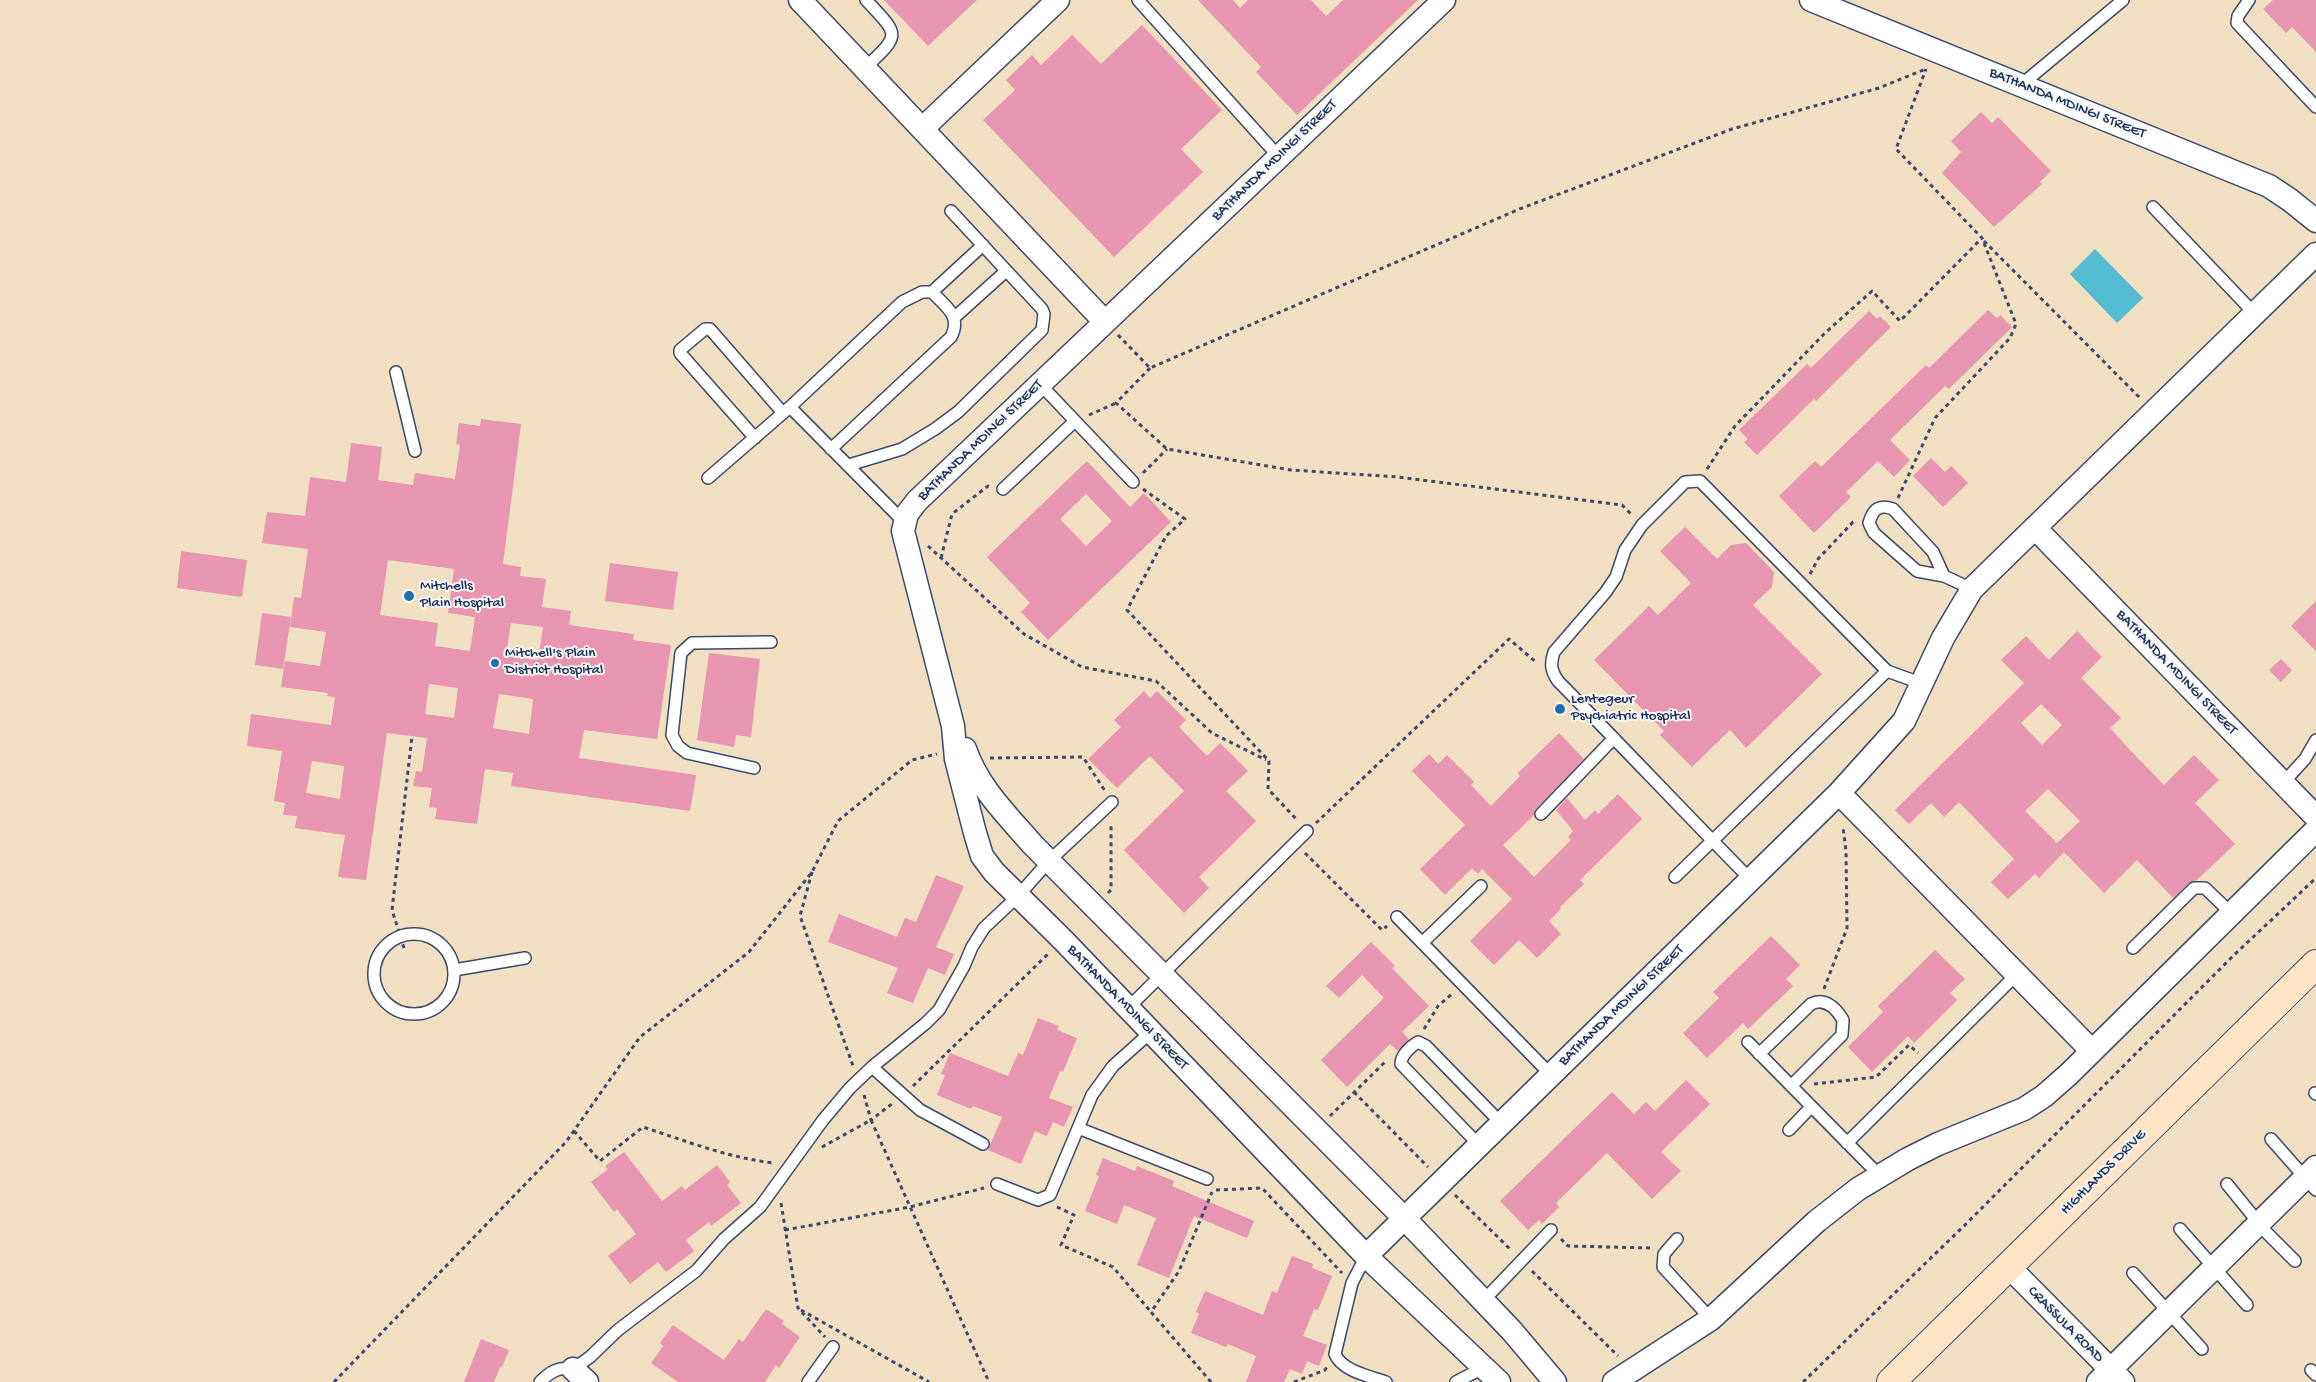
<!DOCTYPE html>
<html>
<head>
<meta charset="utf-8">
<style>
  body { margin:0 }
  canvas { display:block; background:#f1dfc1 }
</style>
</head>
<body>
<canvas width="2316" height="1382"></canvas>
<script>
const ctx = document.querySelector('canvas').getContext('2d');
ctx.lineJoin = 'round';
function fillPath(path, color) { ctx.fillStyle = color; ctx.fill(path, 'evenodd'); }
function strokePath(path, color, width, dash) { ctx.strokeStyle = color; ctx.lineWidth = width; ctx.lineCap = dash ? 'butt' : 'round'; ctx.setLineDash(dash || []); ctx.stroke(path); }
function write(font, color, halo, rows, align = 'center') {
  ctx.font = font + ' "Gochi Hand",sans-serif'; ctx.lineWidth = 4; ctx.setLineDash([]); ctx.textBaseline = 'middle'; ctx.strokeStyle = halo; ctx.fillStyle = color; for (const [text, x, y, turn = 0] of rows) {
    ctx.save(); ctx.translate(x, y); ctx.rotate((+turn || 0) * Math.PI / 180); ctx.textAlign = isNaN(turn) ? turn : align; if (halo) ctx.strokeText(text, 0, 0); ctx.fillText(text, 0, 0); ctx.restore();
  }
}
const water = new Path2D(`
  M2095 249 2143 298 2117 323 2070 274Z`);
const building = new Path2D(`
  M884 0H977L928 46Z
  M1198 0H1233L1240 8 1248 0H1311L1326 16 1343 0H1418L1297 115 1256 72 1261 67Z
  M2273 0H2316V52L2292 27 2286 33 2263 9Z
  M1142 25 1222 110 1181 149 1203 172 1114 257 983 120 1015 90 1006 80 1032 55 1041 65 1072 35 1101 64Z
  M1981 112 1992 123 1998 117 2051 171 2040 182 2042 184 1994 227 1942 173 1961 152 1951 141Z
  M1988 310 1997 318 2000 315 2012 327 1949 389 1945 386 1890 440 1910 460 1894 477 1878 461 1846 492 1851 497 1814 533 1779 496 1815 461 1821 467 1926 365 1929 368Z
  M1869 311 1877 319 1880 316 1891 327 1816 401 1814 399 1757 455 1744 442 1748 439 1739 430 1807 364 1811 368Z
  M481 419 521 424 503 564 521 567 520 576 546 579 542 607 571 611 569 625 634 634 633 640 671 645 657 739 584 730 579 758 696 775 690 811 511 786 513 773 485 769 477 824 435 819 437 808 429 807 432 788 413 786 416 771 422 772 427 738 387 733 366 880 338 877 345 835 295 828 297 816 283 815 285 803 274 801 282 751 247 746 251 714 331 725 335 697 327 696 328 693 281 687 285 661 320 666 326 632 290 627 294 597 301 598 308 549 262 543 267 512 305 516 310 477 346 482 351 443 382 447 378 480 413 485 415 473 455 479 460 445 456 444 459 423 480 426ZM388 560 454 569 448 613 475 617 470 651 435 646 438 623 380 615ZM511 623 543 627 538 660 506 656ZM429 684 458 688 454 718 425 714ZM499 694 533 699 529 734 493 728ZM312 761 344 766 340 799 306 793Z
  M1931 458 1945 472 1951 466 1968 483 1943 507 1913 476Z
  M1087 461 1130 507 1144 493 1171 522 1048 640 1021 612 1030 603 987 557ZM1086 494 1112 521 1086 546 1060 519Z
  M1685 527 1717 559 1731 545 1746 543 1774 572 1772 587 1753 605 1822 674 1746 748 1730 730 1692 767 1660 735 1664 731 1594 660 1649 606 1658 615 1691 583 1660 551Z
  M181 551 247 560 242 597 177 588Z
  M610 563 678 572 673 610 605 601Z
  M2316 601V651L2291 626Z
  M262 613 291 617 283 669 255 665Z
  M2077 631 2102 657 2081 678 2121 718 2110 728 2131 751 2164 785 2194 755 2219 780 2195 803 2235 844 2197 880 2189 883 2173 898 2137 860 2104 893 2064 852 2039 878 2035 874 2008 899 1991 882 2014 859 1959 802 1944 817 1931 803 1909 824 1895 810 2024 683 2001 660 2026 636 2049 660ZM2041 704 2062 725 2042 745 2021 723ZM2048 789 2080 821 2057 843 2025 811Z
  M709 653 760 659 751 737 736 735 734 747 697 740Z
  M2281 659 2292 670 2281 682 2269 670Z
  M1144 691 1150 698 1157 691 1186 720 1179 727 1207 756 1220 743 1248 771 1226 791 1256 821 1199 877 1209 888 1184 913 1124 850 1184 791 1150 756 1117 788 1088 759 1121 727 1114 720Z
  M1559 733 1584 759 1536 809 1534 815 1503 845 1534 877 1571 840 1568 837 1573 831 1556 810 1567 798 1585 820 1595 810 1598 814 1618 794 1642 819 1580 880 1584 884 1560 907 1561 909 1549 921 1561 934 1537 958 1519 940 1494 965 1470 941 1512 899 1482 869 1478 874 1472 868 1445 895 1420 869 1465 825 1412 771 1429 754 1438 764 1447 755 1474 782 1471 785 1491 806 1520 776 1518 773Z
  M936 875 964 886 936 947 954 954 945 975 928 968 913 1003 887 993 898 968 828 942 839 914 897 937 905 918 916 922Z
  M1771 936 1800 965 1786 979 1793 986 1748 1029 1743 1023 1707 1058 1683 1033 1719 998 1713 992Z
  M1371 942 1395 966 1392 968 1429 1006 1403 1031V1033L1409 1039 1398 1051 1390 1044 1347 1087 1321 1060 1384 998 1362 975 1339 998 1326 986Z
  M1935 950 1965 979 1950 993 1957 1000 1914 1043 1908 1036 1872 1072 1848 1047 1883 1012 1878 1006Z
  M1038 1018 1059 1026 1057 1030 1077 1038 1063 1072 1060 1071 1049 1098 1073 1107 1064 1127 1053 1122 1047 1136 1035 1131 1021 1164 988 1150 1002 1117 973 1106 971 1109 937 1095 945 1075 941 1074 950 1053 1008 1076 1018 1053 1023 1055Z
  M1686 1080 1710 1104 1661 1152 1681 1171 1652 1199 1607 1153 1556 1203 1559 1207 1542 1224 1539 1220 1528 1230 1500 1201 1612 1092 1634 1114 1646 1102 1655 1111Z
  M624 1152 662 1201 682 1186 685 1190 717 1165 730 1182 727 1185 741 1203 711 1226 709 1222 686 1240 694 1251 666 1272 658 1262 630 1284 608 1256 636 1234 617 1209 614 1212 591 1182 608 1169 605 1166Z
  M1103 1158 1135 1171 1137 1166 1174 1181 1172 1186 1254 1221 1247 1238 1194 1216 1169 1278 1137 1265 1156 1218 1124 1205 1117 1224 1085 1211 1099 1176 1096 1175Z
  M1292 1256 1313 1264 1312 1268 1332 1276 1318 1310 1314 1309 1303 1336 1327 1345 1319 1366 1307 1361 1302 1374 1290 1369 1284 1382H1246L1256 1356 1228 1344 1226 1347 1191 1333 1199 1314 1196 1312 1205 1291 1263 1315 1272 1291 1277 1293Z
  M766 1309 784 1321 782 1324 800 1337 779 1368 776 1365 765 1382H678L651 1363 663 1346 660 1343 673 1325 724 1360 739 1339 743 1342Z
  M481 1339 509 1350 502 1367H500L494 1382H464Z`);
const path = new Path2D(`
  M1984 241 2140 398
  M1118 335 1150 368 1522 208 1732 129 1879 88 1926 69
  M1150 368 1116 403 1167 449 1291 470 1398 477 1622 505 1633 516
  M1089 415 1116 403
  M1707 469 1735 426 1825 333 1872 291 1900 321 1982 238 1896 149 1926 69
  M1143 473 1167 449
  M1143 489 1185 519 1166 536 1127 610 1269 761 1268 789 1298 821
  M1898 498 1935 418 2010 338 2016 324 1982 238
  M928 546 1024 634 1082 667 1156 681 1212 733 1266 760
  M941 558 952 514 988 486 990 487
  M1810 574 1818 559 1853 522H1856
  M990 758 1083 757 1105 791
  M1316 823 1509 639 1537 663
  M1305 853 1382 930 1387 926
  M812 872 800 916 853 1066
  M1108 893 1111 890V823
  M404 948 392 910 412 736
  M1824 989 1847 928 1846 851 1843 827
  M1424 1029 1438 1006 1453 993
  M1814 1084 1876 1077 1909 1045 1918 1053
  M913 1086 1050 952
  M1354 1092 1428 1167
  M864 1095 871 1120 893 1103
  M1330 1116 1386 1061
  M574 1131 600 1161 643 1127C686 1141 729 1158 774 1163
  M822 1147 871 1120 989 1382
  M1216 1190 1262 1188 1342 1273
  M1455 1195 1511 1250
  M781 1203 798 1308 825 1337
  M1057 1207 1074 1215 1061 1245 1113 1267 1151 1312
  M785 1230 910 1207 984 1188
  M1561 1239 1568 1246 1652 1248
  M1532 1271 1618 1356
  M801 1310 929 1382
  M334 1382 566 1142 640 1037 749 952 812 872 838 821 912 760 937 754
  M1211 1382 1151 1312 1179 1271 1212 1192
  M1294 1382 1325 1370 1327 1367
  M1803 1382 1968 1222 2233 956 2316 878`);
const service = new Path2D(`
  M1138 0 1279 157
  M2249 0 2238 16 2237 23 2316 107
  M865 68C901 34 900 36 866 0
  M2021 85 2123 0
  M2153 207 2255 314
  M955 317 1006 271
  M396 372 415 451
  M1040 384 1133 482
  M790 407 904 522
  M755 438 680 353V350L705 329H710L783 413
  M831 449 951 337C962 316 946 307 932 292
  M849 465 902 449 935 429 958 412 1042 330 1044 314 1042 309 951 211
  M708 478 790 407 902 302 922 292H932L983 245
  M1003 489 1075 421
  M1944 576 1933 552 1893 509C1879 504 1873 509 1869 523L1874 533 1917 571 1944 576 1972 589
  M1887 671 1923 684
  M754 768 687 753 678 746 672 735 681 653 692 643 771 642
  M2283 783 2305 759 2316 740
  M1541 814 1614 738
  M1675 877 1887 671 1700 481 1685 482 1642 525 1625 550 1616 577 1605 593 1554 652C1550 664 1551 671 1558 681 1623 747 1686 814 1751 880
  M1397 917 1551 1075
  M374 974a40 40 0 1 1 80 0a40 40 0 1 1-80 0Z
  M1422 943 1481 886
  M2133 948 2194 888H2205L2231 913
  M454 970 525 958
  M1128 1008 1307 831
  M1748 1042 1879 1175
  M1759 1054 1811 1004C1825 997 1836 1008 1843 1020L1842 1035 1791 1086
  M872 1067 920 1110 983 1144
  M2315 1093 2316 1094
  M1078 1128 1207 1179
  M1789 1130 1811 1107
  M2271 1139 2316 1190
  M1847 1143 2017 974
  M1480 1146 1401 1064C1401 1055 1411 1046 1418 1042L1426 1046 1502 1124
  M997 1184 1038 1200 1050 1195 1092 1095 1113 1066 1151 1032
  M2227 1184 2266 1232 2295 1261
  M2180 1229 2247 1305
  M1677 1239 1664 1254 1663 1267 1711 1319
  M1366 1256 1352 1283 1335 1354C1342 1371 1369 1376 1386 1382
  M2133 1273 2202 1349
  M1483 1301 1551 1230
  M2311 1370 2316 1375
  M540 1382C550 1372 559 1366 573 1369L590 1357 618 1330 696 1271 724 1239 760 1207 823 1120 850 1088 872 1067 926 1023 939 1010 964 966 972 947 984 928 1018 896 1049 861 1112 802
  M808 1382 833 1347
  M1456 1382 1483 1368`);
const minor = new Path2D(`
  M800 0 1105 322
  M1444 0 917 501 907 514 903 531 953 726 956 759 975 833 982 856 994 872 1063 940 1366 1256 1499 1382
  M1811 0 2269 186 2290 200 2316 221
  M922 129 1058 0
  M2036 529 2316 817
  M965 749C978 787 1006 814 1032 844L1405 1219 1512 1331 1555 1382
  M1839 793 2091 1050
  M1366 1256 1839 793 1904 721 1943 638 1972 589 2316 254
  M2009 1267 2123 1382
  M573 1369 587 1382
  M1614 1382 1711 1319 1817 1221 1858 1189 1908 1159 1938 1144 2024 1109 2044 1096 2069 1074 2316 830
  M2098 1382 2316 1167`);
const secondary = new Path2D(`
  M1891 1382 2316 964`);
const markers = [
  [409,596,6,"#1f6fb2"],
  [495,663,5,"#1f6fb2"],
  [1560,709,6,"#1f6fb2"]
];
const streetNames = [
  ["BATHANDA MDINGI STREET",2067,104,22],
  ["BATHANDA MDINGI STREET",1275,161,-44],
  ["BATHANDA MDINGI STREET",981,441,-44],
  ["BATHANDA MDINGI STREET",2176,673,46],
  ["BATHANDA MDINGI STREET",1622,1006,-44],
  ["BATHANDA MDINGI STREET",1127,1008,46],
  ["HIGHLANDS DRIVE",2104,1173,-45],
  ["CRASSULA ROAD",2065,1325,45]
];
const poiNames = [
  ["Mitchells",420,587],
  ["Plain Hospital",420,604],
  ["Mitchell's Plain",505,654],
  ["District Hospital",505,671],
  ["Lentegeur",1571,700],
  ["Psychiatric Hospital",1571,717]
];
fillPath(water, '#53bcd0');
fillPath(building, '#e795b0');
strokePath(service, '#3b496d', 14);
strokePath(minor, '#3b496d', 25);
strokePath(secondary, '#3b496d', 30);
strokePath(path, '#3b496d', 3, [4, 4]);
strokePath(service, '#fff', 11);
strokePath(minor, '#fff', 22);
strokePath(secondary, '#ffe4c6', 28);
for (const [x, y, r, color] of markers) { const dot = new Path2D(); dot.arc(x, y, r, 0, 2 * Math.PI); ctx.fillStyle = color; ctx.fill(dot); strokePath(dot, '#f6f6f2', 2); }
write('15px', '#1b2f5e', '#f6f6f2', streetNames);
write('15px', '#1b2f5e', '#f6f6f2', poiNames, 'left');
</script>
</body>
</html>
